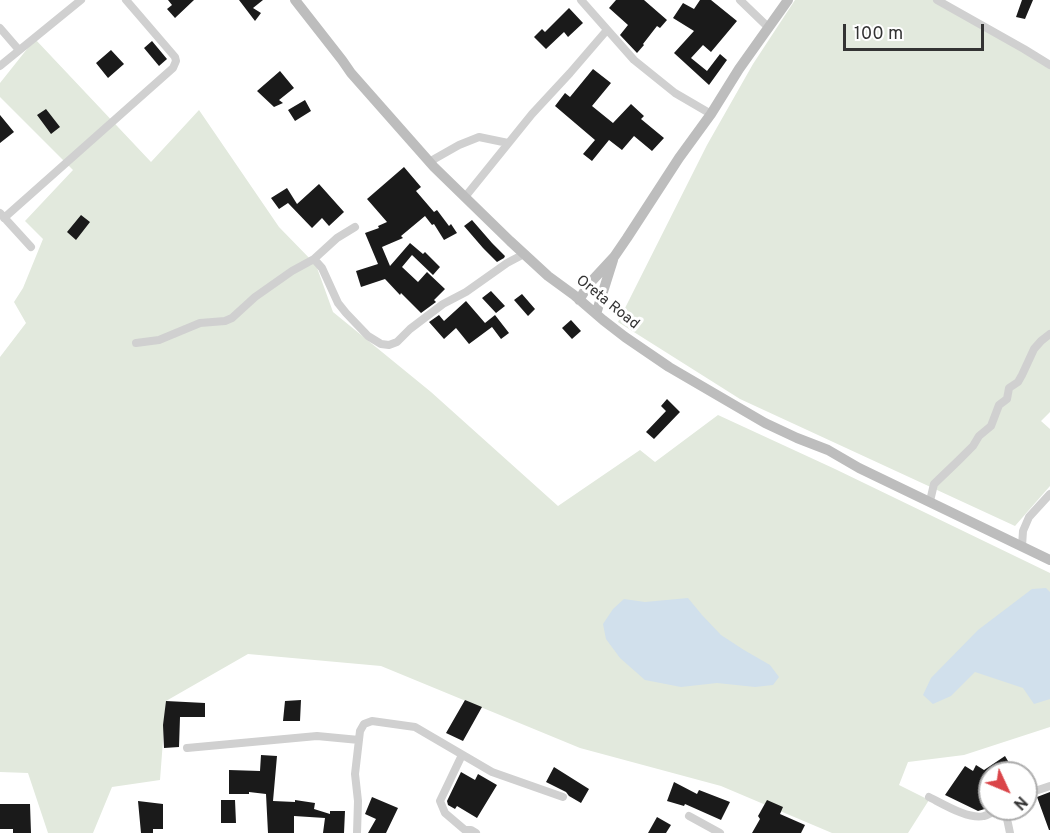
<!DOCTYPE html>
<html>
<head>
<meta charset="utf-8">
<style>
  body { margin:0 }
  #map { position:relative; width:1050px; height:833px; overflow:hidden; background:#fff; font-family:Overpass,sans-serif }
  canvas { display:block }
  .north { position:absolute; left:978px; top:761px; width:60px; height:60px; box-sizing:border-box; background:#fff; border:2px solid #adadad; border-radius:50%; rotate:134deg; font-size:16px; font-weight:700; line-height:24px; text-align:center; color:#333 }
  .north::after { content:''; display:block; margin:auto; width:21px; height:27px; background:#da4549; clip-path:polygon(50% 0,100% 100%,50% 72%,0 100%) }
  .scale { position:absolute; left:843px; top:24px; width:141px; height:27px; box-sizing:border-box; border:3px solid #333; border-top:0; padding-left:8px; font-size:18px; line-height:21px; white-space:nowrap; color:#333; -webkit-text-stroke:4px #fff; paint-order:stroke }
</style>
</head>
<body>
<div id="map">
<canvas width="1050" height="833"></canvas>
<div class="north">N</div>
<div class="scale">100 m</div>
</div>
<script>
const ctx = document.querySelector('canvas').getContext('2d');
ctx.lineJoin = 'round';
function fillPath(path, color) { ctx.fillStyle = color; ctx.fill(path, 'evenodd'); }
function strokePath(path, color, width, dash) { ctx.strokeStyle = color; ctx.lineWidth = width; ctx.lineCap = dash ? 'butt' : 'round'; ctx.setLineDash(dash || []); ctx.stroke(path); }
function write(font, color, halo, rows, align = 'center') {
  ctx.font = font + ' Overpass,sans-serif'; ctx.lineWidth = 6; ctx.setLineDash([]); ctx.textBaseline = 'middle'; ctx.strokeStyle = halo; ctx.fillStyle = color; for (const [text, x, y, turn = 0] of rows) {
    ctx.save(); ctx.translate(x, y); ctx.rotate((+turn || 0) * Math.PI / 180); ctx.textAlign = isNaN(turn) ? turn : align; if (halo) ctx.strokeText(text, 0, 0); ctx.fillText(text, 0, 0); ctx.restore();
  }
}
const green = new Path2D(`
  M795 0H944L1050 69V412L1041 421 1050 429V486L1015 526 740 399 618 322 707 145 753 64Z
  M35 39 151 162 199 110 279 227 316 265 333 312 431 392 558 506 640 450 655 462 718 415 835 469 1050 573V727L964 755 908 762 899 785 929 800 908 833H832L721 786 580 748 381 666 248 654 166 701 160 780 112 787 93 833H48L28 773 0 772V357L26 323 14 302 23 288 43 239 25 221 73 170 0 97V83Z`);
const water = new Path2D(`
  M1046 588 1050 592V699L1034 704 1023 688 975 672 951 696 933 704 923 695 931 678 978 630 1032 589Z
  M688 598 702 615 721 635 744 650 770 665 779 677 773 685 755 687 717 683 681 687 645 680 620 658 606 639 603 624 613 609 624 599 645 602Z`);
const building = new Path2D(`
  M168 0H194L175 18 167 9 172 5Z
  M239 0H263L253 8 261 13 255 21Z
  M616 0H644L667 20 660 28 657 26 643 44 644 45 637 53 620 35 628 25 609 8Z
  M700 0H711L737 21 711 52 703 45 691 58 707 71 720 54 727 60 709 85 674 53 694 31 673 18 683 3 694 9Z
  M1022 0H1033L1025 19 1016 17Z
  M569 8 583 23 568 37 564 32 546 49 534 37 542 29 545 32Z
  M152 41 167 59 159 66 144 48Z
  M111 50 124 64 108 78 96 63Z
  M593 69 611 83 592 106 613 123 631 104 644 116 641 119 664 138 652 151 634 136 622 150 609 140 592 161 583 154 595 140 555 106 565 93 570 97Z
  M280 71 294 88 279 100 283 103 274 107 257 91Z
  M305 100 311 111 295 121 288 110Z
  M46 109 60 127 51 134 37 115Z
  M0 115 14 132 0 143Z
  M404 167 421 187 416 191 434 212 437 210 449 226 451 224 457 233 444 240 434 224 432 225 425 216 401 236 403 238 382 247 390 266 410 243 423 254 425 252 440 267 433 275 412 255 402 267 418 282 427 272 445 289 434 300 436 302 421 313 401 293 400 295 385 279 361 287 356 271 378 264 365 233 379 228 378 226 387 222 367 199Z
  M319 184 344 212 329 226 322 218 312 228 288 203 279 209 271 198 287 188 297 204Z
  M81 215 90 222 76 240 67 232Z
  M472 220 492 243 505 256 504 258 497 262 483 248 464 226Z
  M491 291 505 306 496 313 482 298Z
  M522 294 535 309 528 316 514 300Z
  M466 301 485 323 495 315 509 333 501 339 492 327 469 344 456 328 444 339 429 322 439 315 444 321Z
  M571 320 581 331 572 339 562 328Z
  M667 399 680 412 654 439 646 432 666 411 661 406Z
  M301 700 300 721H283L285 701Z
  M465 700 482 707 463 741 446 733Z
  M166 701 205 703V717H180L179 747 164 748 163 725Z
  M261 755 277 756 273 801 295 802V800L315 803 314 809 330 814V811H345L344 833H323L325 818 294 816V833H268L266 794 249 792V794H229V770L260 771Z
  M1005 756 1015 773H990V805L988 808 978 811 945 795 965 766 973 771 976 765 984 770Z
  M554 767 589 789 581 803 569 796 566 792 546 782Z
  M461 772 475 780 478 774 497 785 477 818 457 806 455 809 448 805 447 801Z
  M674 782 697 794 699 790 730 802 721 820 685 804 684 806 667 801Z
  M1050 792V830H1049L1037 797Z
  M372 797 398 808 386 833H368L376 819 365 814Z
  M221 800H235L236 823H221Z
  M767 800 783 807 780 814 805 825 801 833H752L760 819 758 816Z
  M138 801 163 804V829H153V833H141Z
  M0 804H30L31 833H13V829H0Z
  M657 817 671 825 666 833H648Z`);
const street = new Path2D(`
  M581 0 634 60 675 93 711 114
  M740 0 769 28
  M937 0 1024 49 1050 65
  M0 28 19 50
  M0 66 81 0
  M429 162 459 145 479 137 508 143
  M465 197 532 114 570 73 607 30
  M0 213 31 247
  M4 218 173 68 176 61 175 57 126 0
  M314 259 322 268 338 303 346 313 368 336 381 344 389 345 397 342 410 329 443 304 466 292 507 263 524 254
  M136 343 159 340 200 323 225 321 232 318 255 297 292 271 314 259 337 238 355 227
  M930 501 934 484 959 460 973 446 979 436 991 426 999 405 1007 399 1009 388 1018 382 1022 375 1034 349 1041 341 1050 334
  M1022 546 1023 531 1029 517 1050 494
  M187 748 317 736 359 740
  M462 755 440 801 445 813 465 830H471L476 833
  M1026 794 1050 786
  M929 797C943 804 969 820 984 816 989 815 993 812 997 809
  M1005 809 1010 833
  M689 816 720 833
  M357 833 358 801 355 774 360 731 364 724 372 721 415 727 492 772 563 797`);
const secondary = new Path2D(`
  M295 0 342 60 351 73 434 167 510 241 548 276 574 295 603 320 625 337 669 367 765 423 797 438 828 450 859 468 1050 560
  M579 300 589 284 614 257 627 238 679 158 711 114 739 69 788 0
  M596 314 613 260`);
const streetNames = [
  ["Oreta Road",607,303,39]
];
fillPath(green, '#e2e9dd');
fillPath(water, '#d1e0ec');
fillPath(building, '#1a1a1a');
strokePath(street, '#d0d0d0', 8);
strokePath(secondary, '#bdbdbd', 10);
write('15px', '#333', '#fff', streetNames);
</script>
</body>
</html>
